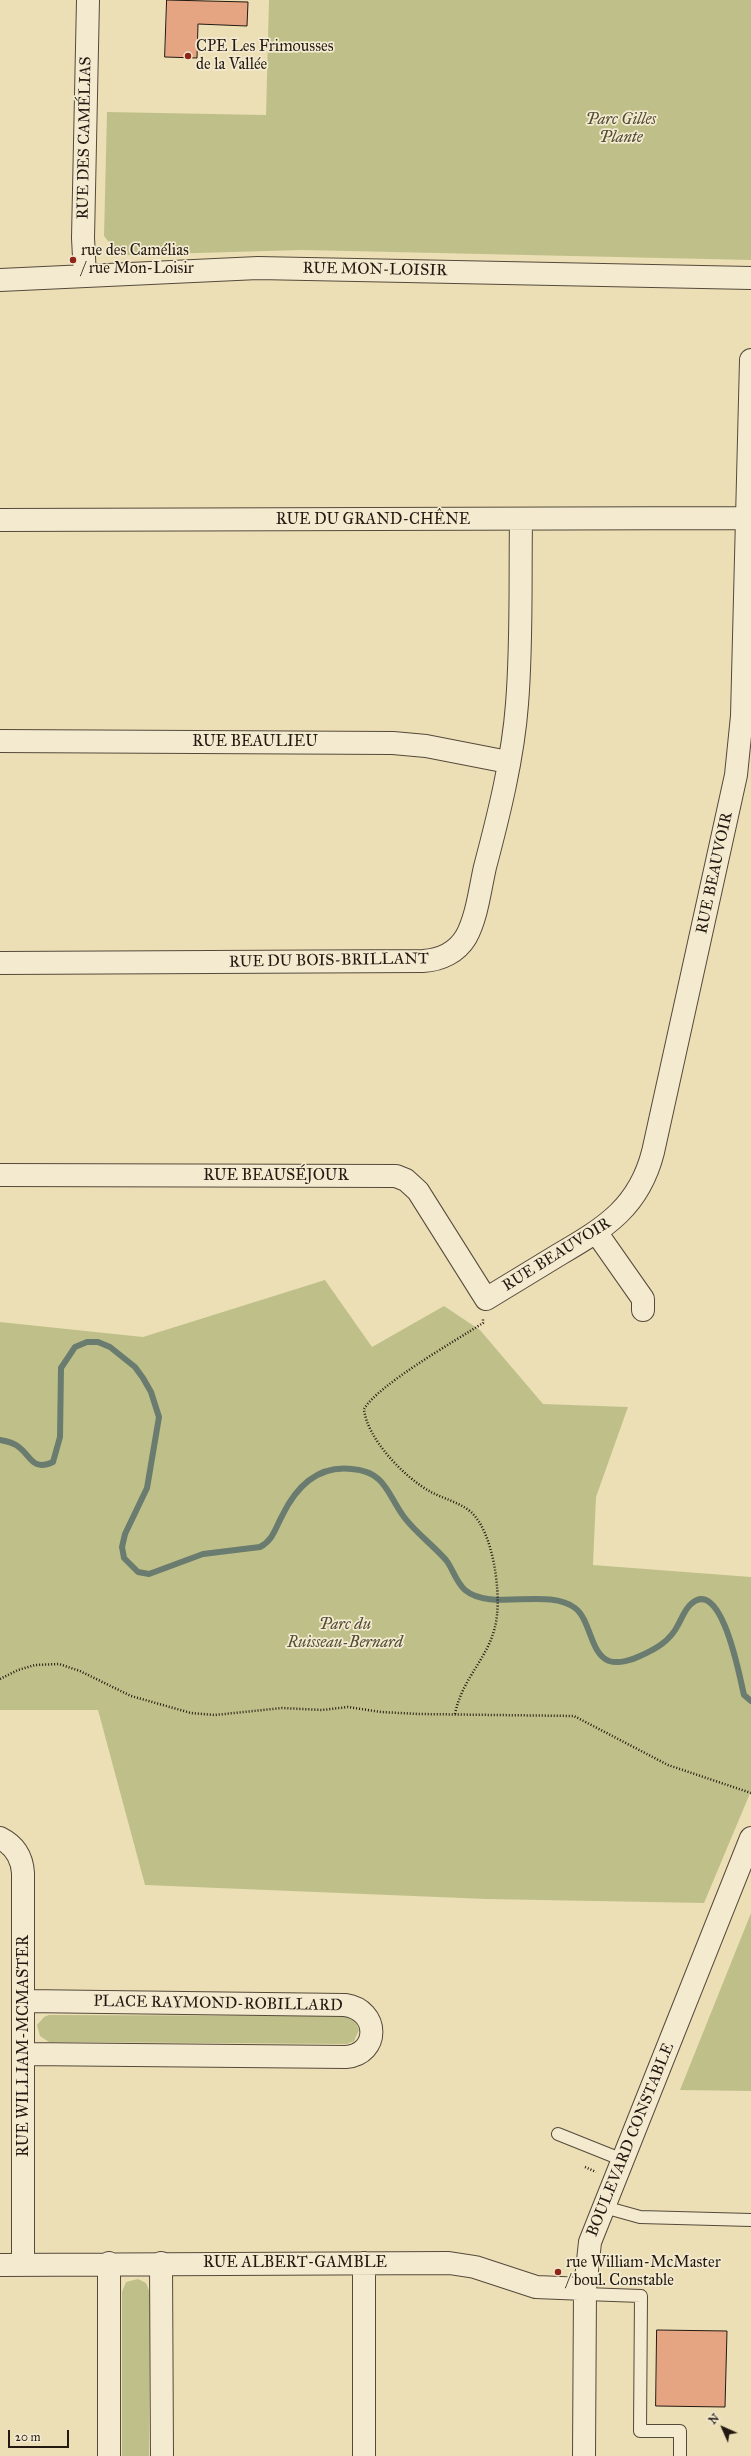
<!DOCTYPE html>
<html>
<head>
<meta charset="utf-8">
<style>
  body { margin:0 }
  #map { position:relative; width:751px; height:2456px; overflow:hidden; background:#ecdfb6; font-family:"IM FELL Great Primer",serif }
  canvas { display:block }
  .north { position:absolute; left:703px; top:2408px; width:40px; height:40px; -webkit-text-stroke:3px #f3ead0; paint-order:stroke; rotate:315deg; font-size:11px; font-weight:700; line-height:16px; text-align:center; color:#231911 }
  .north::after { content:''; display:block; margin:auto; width:14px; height:18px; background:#231911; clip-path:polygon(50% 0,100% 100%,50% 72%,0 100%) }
  .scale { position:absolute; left:8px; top:2430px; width:61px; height:18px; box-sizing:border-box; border:2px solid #231911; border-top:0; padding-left:5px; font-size:12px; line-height:14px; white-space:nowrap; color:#231911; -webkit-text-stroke:3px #f3ead0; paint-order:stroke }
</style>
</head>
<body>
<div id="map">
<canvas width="751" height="2456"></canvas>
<div class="north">N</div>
<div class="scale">20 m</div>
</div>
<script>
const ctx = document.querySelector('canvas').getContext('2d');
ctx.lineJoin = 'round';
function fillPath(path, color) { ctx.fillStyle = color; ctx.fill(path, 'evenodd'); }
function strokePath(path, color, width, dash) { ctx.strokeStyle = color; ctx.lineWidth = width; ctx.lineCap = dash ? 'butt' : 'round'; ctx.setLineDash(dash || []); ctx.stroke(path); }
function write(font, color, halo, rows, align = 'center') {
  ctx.font = font + ' "IM FELL Great Primer",serif'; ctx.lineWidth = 3.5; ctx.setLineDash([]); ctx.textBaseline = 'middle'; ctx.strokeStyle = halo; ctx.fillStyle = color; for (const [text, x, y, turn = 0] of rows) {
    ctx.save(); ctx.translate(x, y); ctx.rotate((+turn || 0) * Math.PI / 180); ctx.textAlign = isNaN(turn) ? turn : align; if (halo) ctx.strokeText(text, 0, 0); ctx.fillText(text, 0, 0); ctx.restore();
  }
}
const green = new Path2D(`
  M269 0H751V260L302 250 129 255 116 251 104 236 107 112 266 115Z
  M325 1280 372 1347 444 1306 480 1330 543 1404 628 1407 596 1497 593 1565 751 1577V1791L704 1903 486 1899 145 1885 98 1710H0V1322L143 1337Z
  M751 1913V2091L680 2090Z
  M49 2015 343 2016 355 2020 359 2030 354 2041 347 2044 49 2042 40 2036 37 2025 44 2017Z
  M138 2279 146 2283 150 2293 149 2456H122V2292L126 2282Z`);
const stream = new Path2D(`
  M0 1440C5 1441 11 1442 16 1445 31 1454 31 1472 53 1462L60 1437 61 1368 75 1347 87 1342H98L110 1347 135 1367 143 1378 151 1392 159 1417 147 1488 125 1534 122 1547 124 1558 138 1572 149 1574 203 1554 260 1547C273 1540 275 1529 282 1516 296 1487 318 1465 352 1469 386 1472 387 1494 404 1517 416 1533 433 1545 446 1560 453 1569 456 1582 465 1590 491 1612 548 1587 575 1608 591 1620 590 1654 609 1661 619 1664 632 1660 640 1656 656 1649 670 1641 678 1625 682 1618 685 1609 691 1604 722 1576 740 1679 744 1695L751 1701`);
const building = new Path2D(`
  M167 0 248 2 247 26 198 24 197 58 165 57Z
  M657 2330 727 2331 725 2407 656 2406Z`);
const path = new Path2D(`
  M0 1679 18 1670 35 1665 59 1664 80 1671 131 1696 191 1713 215 1715 282 1708 322 1710 348 1707 381 1712 419 1714 574 1716 668 1765 751 1793
  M455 1714C463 1674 493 1656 497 1615 500 1588 493 1532 471 1512 459 1502 444 1499 431 1492 405 1478 367 1439 364 1409 378 1385 455 1341 483 1323V1318
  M585 2167 596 2172`);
const lane = new Path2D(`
  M558 2134 623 2160
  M604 2207 640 2217 751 2220
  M585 2294 641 2296 640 2431H680V2456`);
const street = new Path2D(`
  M85 276 83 238 88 0
  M0 280 258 268 751 278
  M0 520 746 518
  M0 741 393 743 426 746 508 762
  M0 963 423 961C441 960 457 952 466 937 477 917 480 889 485 867 499 814 513 758 517 704 522 643 520 581 521 520
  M0 1175 396 1176 406 1180 418 1191 486 1299C511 1284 535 1269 560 1254 606 1227 639 1207 653 1152L736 775 742 716 751 360
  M596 1232 643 1299V1310
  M0 1838C14 1845 22 1857 23 1873V2264
  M25 2001 345 2005C380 2010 380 2054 346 2057L25 2054
  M109 2263V2456
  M161 2263 162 2456
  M364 2263V2456
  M0 2265 449 2263 475 2267 536 2287 585 2289
  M584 2456 585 2289 590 2242 751 1838`);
const markers = [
  [188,56,4,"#8f2418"],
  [73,260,4,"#8f2418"],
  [558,2272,4,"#8f2418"]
];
const poiNames = [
  ["CPE Les Frimousses",196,47],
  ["de la Vallée",196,65],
  ["rue des Camélias",81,251],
  ["/ rue Mon-Loisir",81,269],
  ["rue William-McMaster",566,2263],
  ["/ boul. Constable",566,2281]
];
const parkNames = [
  ["Parc Gilles",621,120],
  ["Plante",621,138],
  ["Parc du",345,1625],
  ["Ruisseau-Bernard",345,1643]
];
const streetNames = [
  ["RUE DES CAMÉLIAS",85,138,-89],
  ["RUE MON-LOISIR",375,270,1],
  ["RUE DU GRAND-CHÊNE",373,520],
  ["RUE BEAULIEU",255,742],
  ["RUE BEAUVOIR",715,873,-78],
  ["RUE DU BOIS-BRILLANT",329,961,-1],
  ["RUE BEAUSÉJOUR",276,1176],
  ["RUE BEAUVOIR",557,1255,-32],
  ["PLACE RAYMOND-ROBILLARD",218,2004,1],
  ["RUE WILLIAM-MCMASTER",24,2046,-90],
  ["BOULEVARD CONSTABLE",631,2140,-68],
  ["RUE ALBERT-GAMBLE",295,2263]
];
fillPath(green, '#bfc089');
strokePath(stream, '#6a7b6f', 6);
fillPath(building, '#e5a582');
strokePath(building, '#231911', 1);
strokePath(lane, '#554a3a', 14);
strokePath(street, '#554a3a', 24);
strokePath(path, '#231911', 2.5, [1, 2]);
strokePath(lane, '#f3ead0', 12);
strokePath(street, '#f3ead0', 22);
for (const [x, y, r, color] of markers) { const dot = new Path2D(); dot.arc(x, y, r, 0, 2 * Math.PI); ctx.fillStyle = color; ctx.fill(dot); strokePath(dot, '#f3ead0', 1.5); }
write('16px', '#231911', '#f3ead0', poiNames, 'left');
write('italic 16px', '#524b35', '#f3ead0', parkNames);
write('16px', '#231911', '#f3ead0', streetNames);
</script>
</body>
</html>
